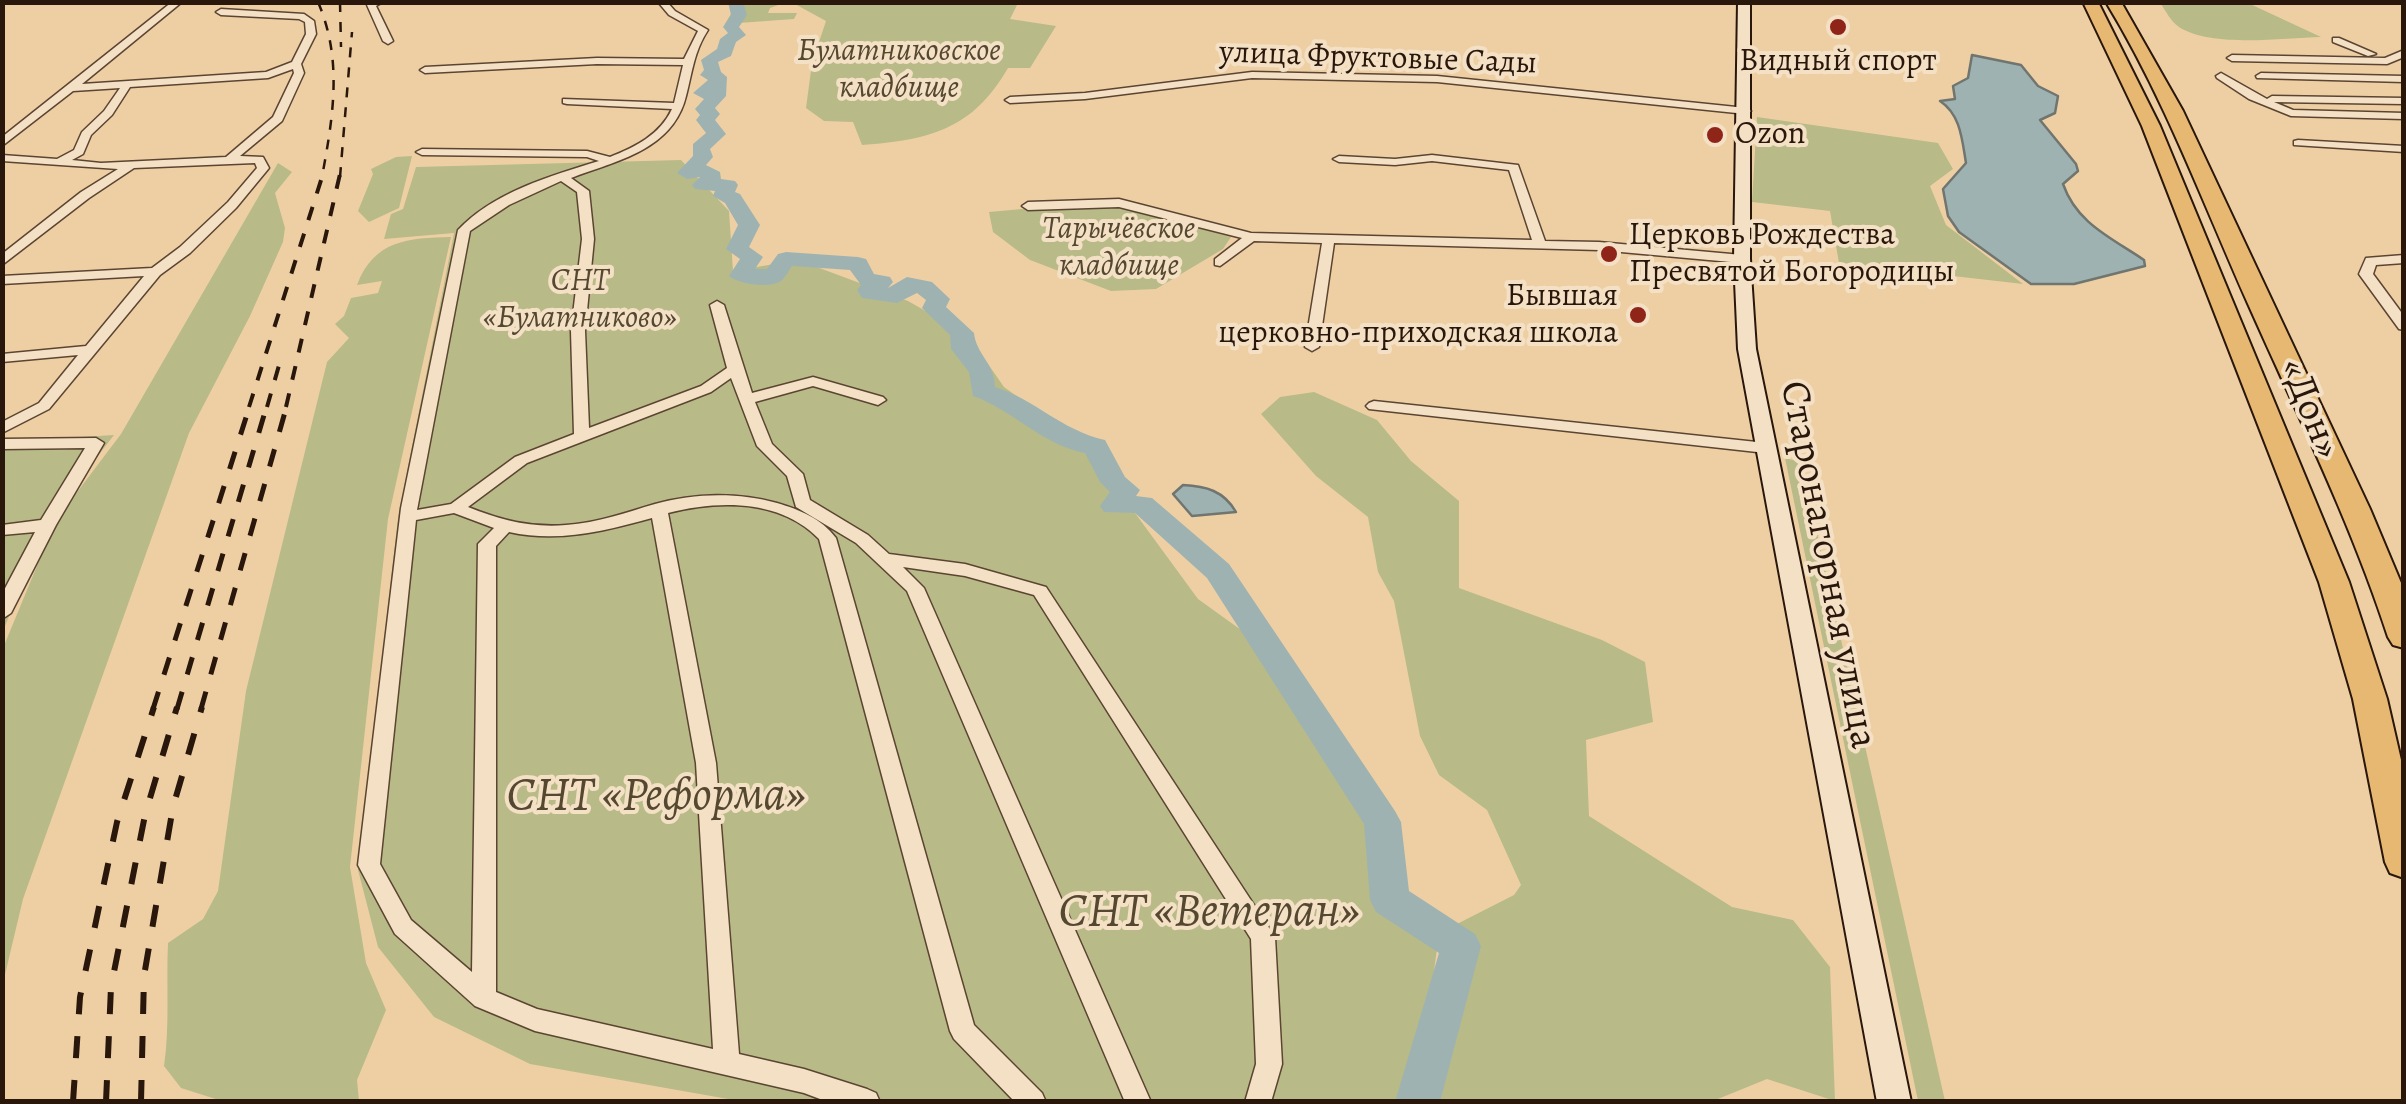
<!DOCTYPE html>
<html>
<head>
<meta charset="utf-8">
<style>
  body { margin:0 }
  #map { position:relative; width:2406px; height:1104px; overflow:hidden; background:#eecfa4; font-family:Alegreya,serif }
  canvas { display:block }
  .frame { position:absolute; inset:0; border:5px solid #2a170c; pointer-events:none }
</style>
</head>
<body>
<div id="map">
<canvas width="2406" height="1104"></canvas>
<div class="frame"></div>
</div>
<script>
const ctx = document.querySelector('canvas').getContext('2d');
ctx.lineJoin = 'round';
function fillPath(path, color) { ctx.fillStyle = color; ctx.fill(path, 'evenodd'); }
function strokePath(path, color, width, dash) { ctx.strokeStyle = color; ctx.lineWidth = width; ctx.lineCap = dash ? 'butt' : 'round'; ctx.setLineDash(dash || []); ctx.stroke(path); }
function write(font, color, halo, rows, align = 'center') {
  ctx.font = font + ' Alegreya,serif'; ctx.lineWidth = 8; ctx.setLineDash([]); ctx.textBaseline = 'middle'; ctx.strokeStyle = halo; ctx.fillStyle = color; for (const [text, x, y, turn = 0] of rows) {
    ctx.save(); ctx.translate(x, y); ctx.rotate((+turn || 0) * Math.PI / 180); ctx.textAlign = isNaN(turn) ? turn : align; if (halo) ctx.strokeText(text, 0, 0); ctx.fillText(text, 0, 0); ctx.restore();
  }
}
const green = new Path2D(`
  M729 3H784L770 8 768 13H797L794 19 725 24 732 12Z
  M793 3H1018L1010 19 1056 26 1030 68H1008C973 129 930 140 862 145L853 122 824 121 806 108 812 63 826 21Z
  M2160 3H2248L2321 37C2283 38 2211 48 2179 27 2171 22 2166 11 2160 3Z
  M1757 117 1938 143 1953 169 1930 186 1946 225 2023 284 1839 263 1830 211 1752 202Z
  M412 156 399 208 369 222 358 211 373 174 371 169 396 157Z
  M681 160 729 211 733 271 798 260 908 301 968 335 1004 387 1086 446 1198 599 1294 668 1437 949 1416 1101 745 1102 530 1064 434 1017 378 947 358 870 398 518 454 233 384 239 391 214 403 209 416 167Z
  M278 163 292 172 275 193 285 228 283 242 250 316 189 433 23 899 3 983V648L56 520 121 434Z
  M1067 205H1119L1231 237 1223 249 1156 289 1111 291 1030 260 993 232 989 212Z
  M451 237 388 519 350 867 366 963 386 1010 357 1080 359 1101H222L181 1088 164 1066C170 1025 166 984 168 943L203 919 218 891 246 691 327 362 349 338 335 324 344 316 351 298 378 293 382 281 357 285C374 240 408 238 451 237Z
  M1314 392 1377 420 1411 461 1459 501V588L1602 640 1645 662 1653 722 1586 740 1589 816 1732 907 1793 920 1830 967 1835 1101 1767 1079 1713 1101H1426L1453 926 1514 895 1521 885 1487 810 1439 775 1420 736 1394 601 1378 572 1368 517 1316 476 1261 414 1280 397Z
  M114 435 48 521 3 631V442Z
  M1785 458 1801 462 1945 1101H1918Z`);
const water = new Path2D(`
  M1972 55 2021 65 2038 86 2058 96 2055 113 2040 120 2076 164 2078 171 2063 184C2077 224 2112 238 2144 260L2145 266 2074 284H2031L1959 232 1948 216 1943 189 1966 163C1962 140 1961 115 1940 101L1955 99 1953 86 1968 78Z
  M1183 485C1206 486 1224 491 1236 512L1192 516 1173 494Z`);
const river = new Path2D(`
  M728 2H743L747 15 739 27 746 35 736 42 731 56 718 62 721 72 727 77 726 96 715 108 720 114 715 120 726 134 710 149 713 157 706 165 720 172 721 179 735 181 738 185 735 192 740 194 760 225 749 247 763 257 755 269H767L778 254 786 252 858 257 866 259 874 274 890 277 893 282 888 288 907 277 932 282 950 299 946 307 974 333C976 354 995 364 995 387 1036 400 1061 430 1105 440L1125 477 1140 490 1136 496 1152 498 1229 564 1395 811 1401 822 1409 891 1475 934 1481 946 1440 1102H1395L1439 953 1376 912 1370 900 1364 824 1207 578 1135 513 1104 512 1100 506 1110 492 1100 482 1085 453C1042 445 1013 410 973 396L969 372 951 349 950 335 922 308 926 300 917 293 897 303 862 298 857 290 861 285 850 270 792 266C788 271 786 277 781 281 769 289 738 284 729 276L740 259 726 249 738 225 725 203 713 196 715 191 695 189 692 185 700 177 687 179 677 173 693 156V144L706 133 696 120 700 115 695 109 704 99 693 93 708 80 700 75 704 70 701 60 717 49 720 39 728 33 723 27 731 15Z`);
const minor = new Path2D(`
  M172 2H182L82 84 266 72 292 62 306 34 305 22 299 19 221 15 216 12 221 9 304 14 314 21 316 34 301 64 304 73 282 121 240 156 263 157 269 168 236 208 190 253 160 275 49 409 2 433V422L39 403 78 355 2 362V354L86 346 144 276 2 284V276L152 268 180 247 228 202 257 168 255 163 134 168 89 198 2 265V254L81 192 118 169 2 161V155L57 159 74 150 82 132 104 111 120 88 73 91 2 146V137ZM293 69 294 73 273 117 226 157 101 163 72 160 83 154 91 135 112 115 130 87 268 78Z
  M383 2 376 6 393 41 388 44 383 41 367 5Z
  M658 2H667L675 11 708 30C694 51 692 73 686 96 673 150 616 161 571 178L589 191 594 239 585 331 589 428 701 386 727 368 710 305 717 301 724 305 752 393 813 377 883 397 886 400 878 405 813 386 755 402 772 444 803 474 810 500 868 535 889 554 965 564 1046 587 1275 937 1282 1064 1271 1102H1245L1256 1064 1251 939 1034 595 965 576 903 567 924 588 1151 1102H1125L907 591 856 543 796 507 787 476 757 446 731 378 711 392 527 463 468 507C500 520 531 528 566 525 598 523 627 512 655 504 694 493 738 492 777 503 800 510 821 518 836 538L974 1025 1042 1093 1046 1102H1015L954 1039 950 1031 819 539C780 499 719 500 668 513L716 763 739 1054 804 1069 867 1089 876 1093 880 1102H828L804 1093 535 1031 475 1006 395 934 358 865 401 508 458 230C494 192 550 176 599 161L587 157 422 155 416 152 422 149 587 151 610 157C635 147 660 135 672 109L567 104 563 103V99L674 103 683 65 597 64 425 73 420 70 425 67 597 58 684 59 698 31 669 15ZM561 181 577 192 582 239 571 331 574 434 515 457 451 504 417 510 470 231 509 205ZM454 513 494 528 478 544 472 972 411 920 380 864 416 520ZM652 518 696 763 713 1049 537 1009 496 992V546L509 532C558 543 605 531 652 518Z
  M2333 38H2339L2376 54 2368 56 2333 42Z
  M2404 50V57L2387 64 2232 61 2227 58 2232 55 2385 58Z
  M1252 72 1437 76 1746 108 1751 111 1746 114 1437 82 1252 78 1085 99 1010 103 1005 100 1010 97 1085 93Z
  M2221 73 2267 99 2272 96 2404 98V104L2274 102 2293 110 2404 113V119L2291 116 2249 99 2217 78 2216 76Z
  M2261 73 2404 76V82L2257 78 2256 76Z
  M2298 140 2404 146V152L2294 145V141Z
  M1432 155 1518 165 1545 241 1599 242 1742 255 1748 259 1742 263 1599 250 1334 243 1319 347 1312 351 1305 347 1322 243 1254 241 1220 266 1215 265V259L1242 238 1119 207 1028 210 1022 206 1028 202 1119 199 1251 233 1532 240 1509 170 1432 161 1395 165 1339 162 1333 159 1339 156 1395 159Z
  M2404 255V263L2376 265 2373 274 2404 316V330L2399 329 2359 274 2366 258Z
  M1374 401 1766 443 1774 448 1766 453 1369 409 1366 406 1369 403Z
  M96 438 104 443 56 525 11 613 2 619V594L35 532 2 535V525L41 520 85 448 2 449V439Z`);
const secondary = new Path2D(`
  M1738 2H1750V259L1756 349 1911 1102H1877L1738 349 1734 259Z`);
const motorway = new Path2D(`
  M2083 2H2098L2160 126 2349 582 2387 699 2404 773V878L2390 873 2385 862 2353 699 2319 582 2142 126Z
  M2106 2H2121L2183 111 2370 509 2404 590V648L2393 645 2388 637C2351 523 2298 416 2249 306 2203 203 2165 99 2106 2Z`);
const railFar3 = new Path2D(`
  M318 2C343 60 333 117 322 177
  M340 2 341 47
  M340 177 352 32`);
const railFar2 = new Path2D(`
  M249 407 323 174
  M267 407 282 355
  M286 407 340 174`);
const railFar1 = new Path2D(`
  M153 709 250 405
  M177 709 267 405
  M201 709 287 405`);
const rail = new Path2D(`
  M73 1102 80 997 117 822 154 707
  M106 1102 111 987 145 815 177 707
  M141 1102 144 976 173 807 202 707`);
const markers = [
  [1838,27,10,"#8f2418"],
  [1715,135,10,"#8f2418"],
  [1609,254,10,"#8f2418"],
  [1638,315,10,"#8f2418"]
];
const farParknames = [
  ["Булатниковское",899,52],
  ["кладбище",899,89],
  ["Тарычёвское",1119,230],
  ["кладбище",1119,267],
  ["СНТ",580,282],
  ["«Булатниково»",580,319]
];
const farStreetnames = [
  ["улица Фруктовые Сады",1378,59,2]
];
const farPoinames = [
  ["Видный спорт",1838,62,"center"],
  ["Ozon",1735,135],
  ["Церковь Рождества",1629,236],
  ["Пресвятой Богородицы",1629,273],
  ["Бывшая",1618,297,"right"],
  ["церковно-приходская школа",1618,334,"right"]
];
const streetNames = [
  ["«Дон»",2309,409,68],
  ["Старонагорная улица",1827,565,79]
];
const nearParknames = [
  ["СНТ «Реформа»",656,797],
  ["СНТ «Ветеран»",1209,913]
];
fillPath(green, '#b8bb87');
fillPath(water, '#9eb3b1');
strokePath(water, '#70756f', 2.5);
fillPath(river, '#9eb3b1');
strokePath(minor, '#5b4532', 3);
strokePath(secondary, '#2a170c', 4);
strokePath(motorway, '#2a170c', 4);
fillPath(minor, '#f4e0c4');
fillPath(secondary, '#f4e0c4');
fillPath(motorway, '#e7b872');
strokePath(railFar3, '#2a170c', 2.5, [10, 10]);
strokePath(railFar2, '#2a170c', 4, [14, 14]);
strokePath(railFar1, '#2a170c', 5, [18, 18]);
strokePath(rail, '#2a170c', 6, [22, 22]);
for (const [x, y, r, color] of markers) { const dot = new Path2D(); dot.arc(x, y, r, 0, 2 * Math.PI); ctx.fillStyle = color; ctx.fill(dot); strokePath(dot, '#f4e0c4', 4); }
write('italic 32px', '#554831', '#f4e0c4', farParknames);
write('32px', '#2a170c', '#f4e0c4', farStreetnames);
write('32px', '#2a170c', '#f4e0c4', farPoinames, 'left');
write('40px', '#2a170c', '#f4e0c4', streetNames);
write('italic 48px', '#554831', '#f4e0c4', nearParknames);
</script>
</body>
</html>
